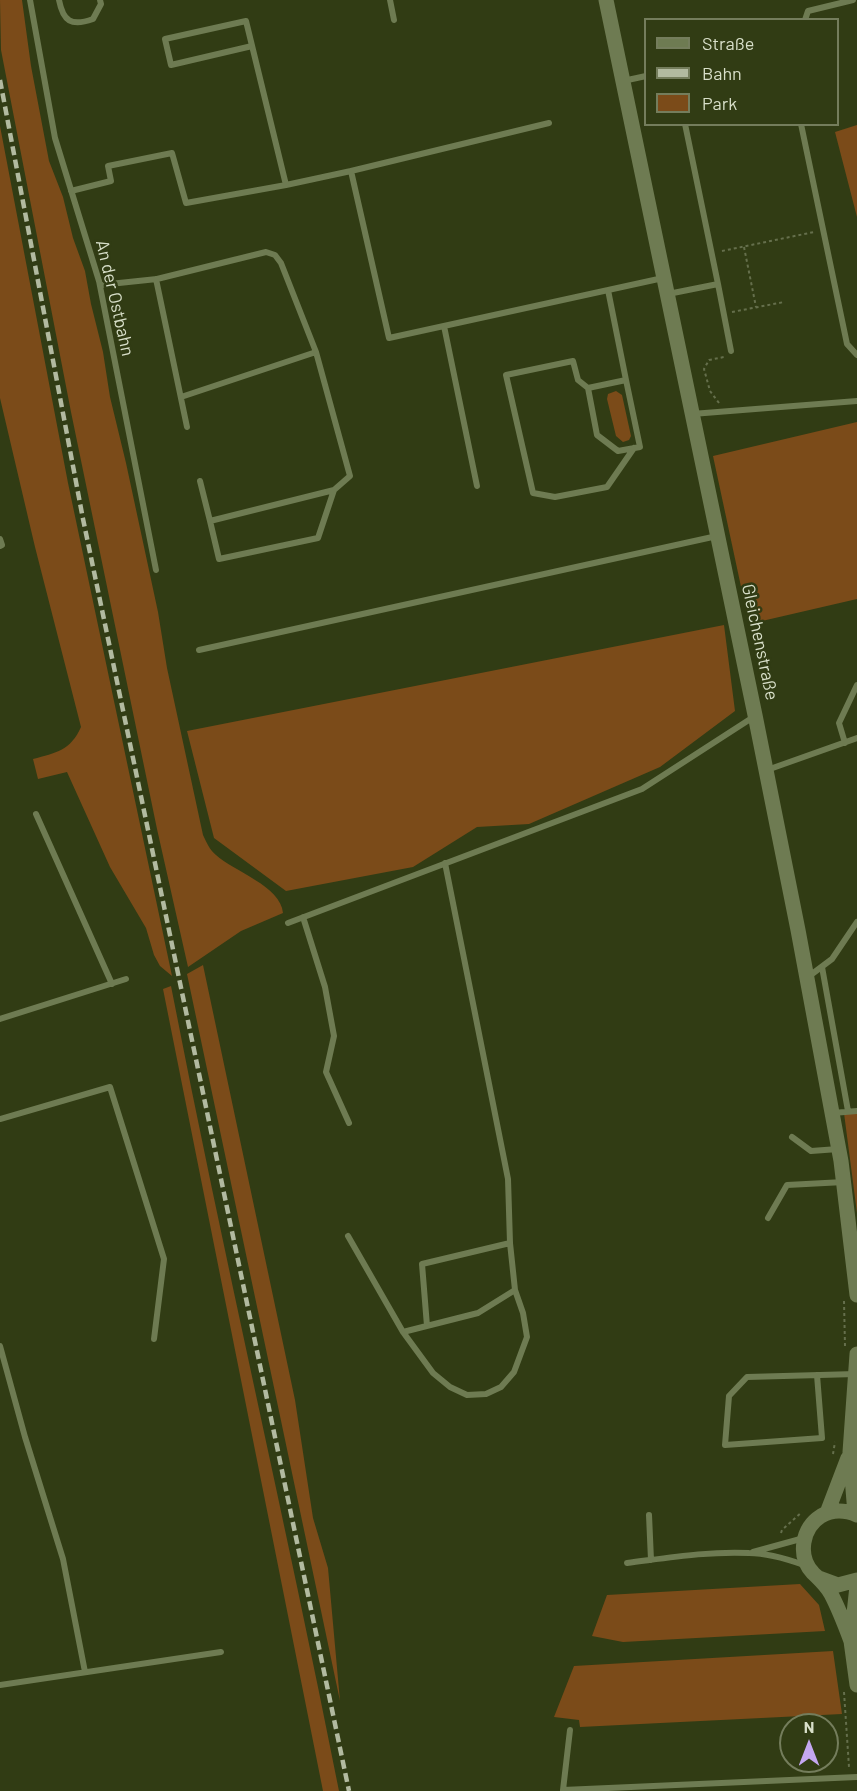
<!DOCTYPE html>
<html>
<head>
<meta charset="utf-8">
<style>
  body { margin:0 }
  #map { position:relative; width:857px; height:1791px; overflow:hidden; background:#313c14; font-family:Barlow,sans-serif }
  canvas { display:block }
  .legend { position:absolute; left:644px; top:18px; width:195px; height:108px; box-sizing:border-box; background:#313c14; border:2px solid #747d5c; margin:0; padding:8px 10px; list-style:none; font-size:18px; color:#d8dfc9 }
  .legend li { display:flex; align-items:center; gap:12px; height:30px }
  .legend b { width:30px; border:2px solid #747d5c }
  .north { position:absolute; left:779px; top:1713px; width:60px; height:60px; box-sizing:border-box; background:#313c14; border:2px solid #747d5c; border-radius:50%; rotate:0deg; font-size:16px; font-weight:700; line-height:24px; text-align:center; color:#d8dfc9 }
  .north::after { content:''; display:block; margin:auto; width:21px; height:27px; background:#c4a7f1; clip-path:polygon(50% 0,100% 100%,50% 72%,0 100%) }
</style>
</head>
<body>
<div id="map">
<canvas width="857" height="1791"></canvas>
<ul class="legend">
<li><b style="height:8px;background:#6e7b52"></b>Straße</li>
<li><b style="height:8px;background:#b2baa0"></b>Bahn</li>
<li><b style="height:16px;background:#7b4b19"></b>Park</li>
</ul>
<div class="north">N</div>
</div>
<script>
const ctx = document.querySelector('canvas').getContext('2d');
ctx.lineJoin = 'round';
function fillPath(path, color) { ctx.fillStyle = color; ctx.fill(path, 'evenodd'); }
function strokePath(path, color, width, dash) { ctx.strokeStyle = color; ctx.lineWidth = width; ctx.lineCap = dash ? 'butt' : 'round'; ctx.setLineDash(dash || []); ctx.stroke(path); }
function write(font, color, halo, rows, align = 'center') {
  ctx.font = font + ' Barlow,sans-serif'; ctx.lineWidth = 5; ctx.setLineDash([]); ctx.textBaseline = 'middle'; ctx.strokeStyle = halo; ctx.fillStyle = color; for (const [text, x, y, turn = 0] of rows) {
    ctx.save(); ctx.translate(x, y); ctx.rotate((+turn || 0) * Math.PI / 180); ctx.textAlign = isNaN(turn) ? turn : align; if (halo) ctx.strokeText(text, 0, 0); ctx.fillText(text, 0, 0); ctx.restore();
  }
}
const green = new Path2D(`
  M0 0H22L31 66 49 161 63 197 73 238 85 271 91 304 103 352 110 397 126 463 158 612 167 668 203 835C207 843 209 849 216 855 233 871 281 886 283 913L241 931 188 967 157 829 71 412 1 50Z
  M857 125V217L835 132Z
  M0 126 68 483 172 976 160 966 154 955 146 928 110 867 67 772 38 779 33 759C56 753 71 750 81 727L35 547 0 398Z
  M616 391 622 395 631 436 629 440 623 442 616 436 607 399 608 394Z
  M857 422V599L749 624 713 456Z
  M724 625 735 711 660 767 529 824 477 827 413 867 286 891 214 838 187 731Z
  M203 965 295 1400 313 1518 328 1568 340 1701 187 974Z
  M171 986C223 1255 286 1522 339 1791H323L163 989Z
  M857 1112V1213L844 1113Z
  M800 1584 819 1605 825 1631 623 1642 592 1636 607 1595Z
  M833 1651 842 1714 580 1727 579 1720 554 1717 574 1666Z`);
const path = new Path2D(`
  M744 247 756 307
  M722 251 814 232
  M732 312 784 302
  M719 403 710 391 704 369 709 360 724 357
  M844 1301 845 1346
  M833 1454 835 1442
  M781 1533 782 1530 802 1512
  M844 1692 849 1767`);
const service = new Path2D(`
  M30 0 55 138 99 281 156 570
  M59 0C63 21 71 27 93 19L101 4 100 0
  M390 0 394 20
  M805 20 808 11 853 0
  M252 46 171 65 165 39 246 21 286 185 351 171 389 338 663 278
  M623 81 646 76
  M685 124 718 284
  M801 124 847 344 857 355
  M351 171 549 123
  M71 191 111 181 108 166 172 153 186 203 286 185
  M156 279 187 427
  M100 285 157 279 266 252 275 255 281 263 316 352 350 476 334 490 210 521 200 481
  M608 290 626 380 588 388 597 435 618 451 640 447 626 380
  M668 294 718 284 731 351
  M444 326 477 486
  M588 388 578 380 573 361 506 375 533 493 555 497 607 487 634 448
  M181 397 316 352
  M692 414 857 401
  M210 521 219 559 318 538 334 490
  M0 539 2 545 0 546
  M199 650 717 536
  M845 743 839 723 857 685
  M767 770 857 738
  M36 814 112 984
  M303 917 325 987 334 1036 326 1072 349 1123
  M288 923 642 789 755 716
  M822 967 848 1111
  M808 977 832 959 857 922
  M0 1019 126 979
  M833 1113 857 1111
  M0 1119 110 1087 164 1259 154 1339
  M792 1137 811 1151 838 1149
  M768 1218 787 1185 844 1182
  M348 1236 403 1332 433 1373 450 1387 467 1395 486 1394 501 1387 514 1372 527 1337 523 1313 515 1290 510 1243 508 1179 445 863
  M427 1326 422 1264 510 1243
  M403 1332 478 1313 515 1290
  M0 1346 25 1437 63 1559 85 1672
  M817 1375 822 1438 725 1445 729 1396 747 1377 856 1374
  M649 1515 651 1560
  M753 1552 804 1538
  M627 1563C667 1558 708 1551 749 1553 768 1553 787 1559 804 1565
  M0 1685 221 1652
  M570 1730 563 1790 857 1777`);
const tertiary = new Path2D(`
  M606 0 755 715 798 930 841 1161 857 1295
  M827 1513 848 1458
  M855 1514 850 1452 857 1354
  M819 1578 838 1585 857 1580
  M857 1586 851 1641 857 1685
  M851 1641C845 1625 839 1609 831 1594 826 1585 819 1579 813 1573 797 1556 802 1528 821 1516 833 1509 845 1510 857 1515`);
const rail = new Path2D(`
  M0 80 83 519 349 1791`);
const streetNames = [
  ["An der Ostbahn",115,298,77],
  ["Gleichenstraße",760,642,78]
];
fillPath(green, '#7b4b19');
strokePath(path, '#656f4c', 2, [3, 3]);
strokePath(service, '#6e7b52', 6);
strokePath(tertiary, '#6e7b52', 15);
strokePath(rail, '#b2baa0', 4.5, [9, 4.5]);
write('18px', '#d8dfc9', '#313c14', streetNames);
</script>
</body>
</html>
